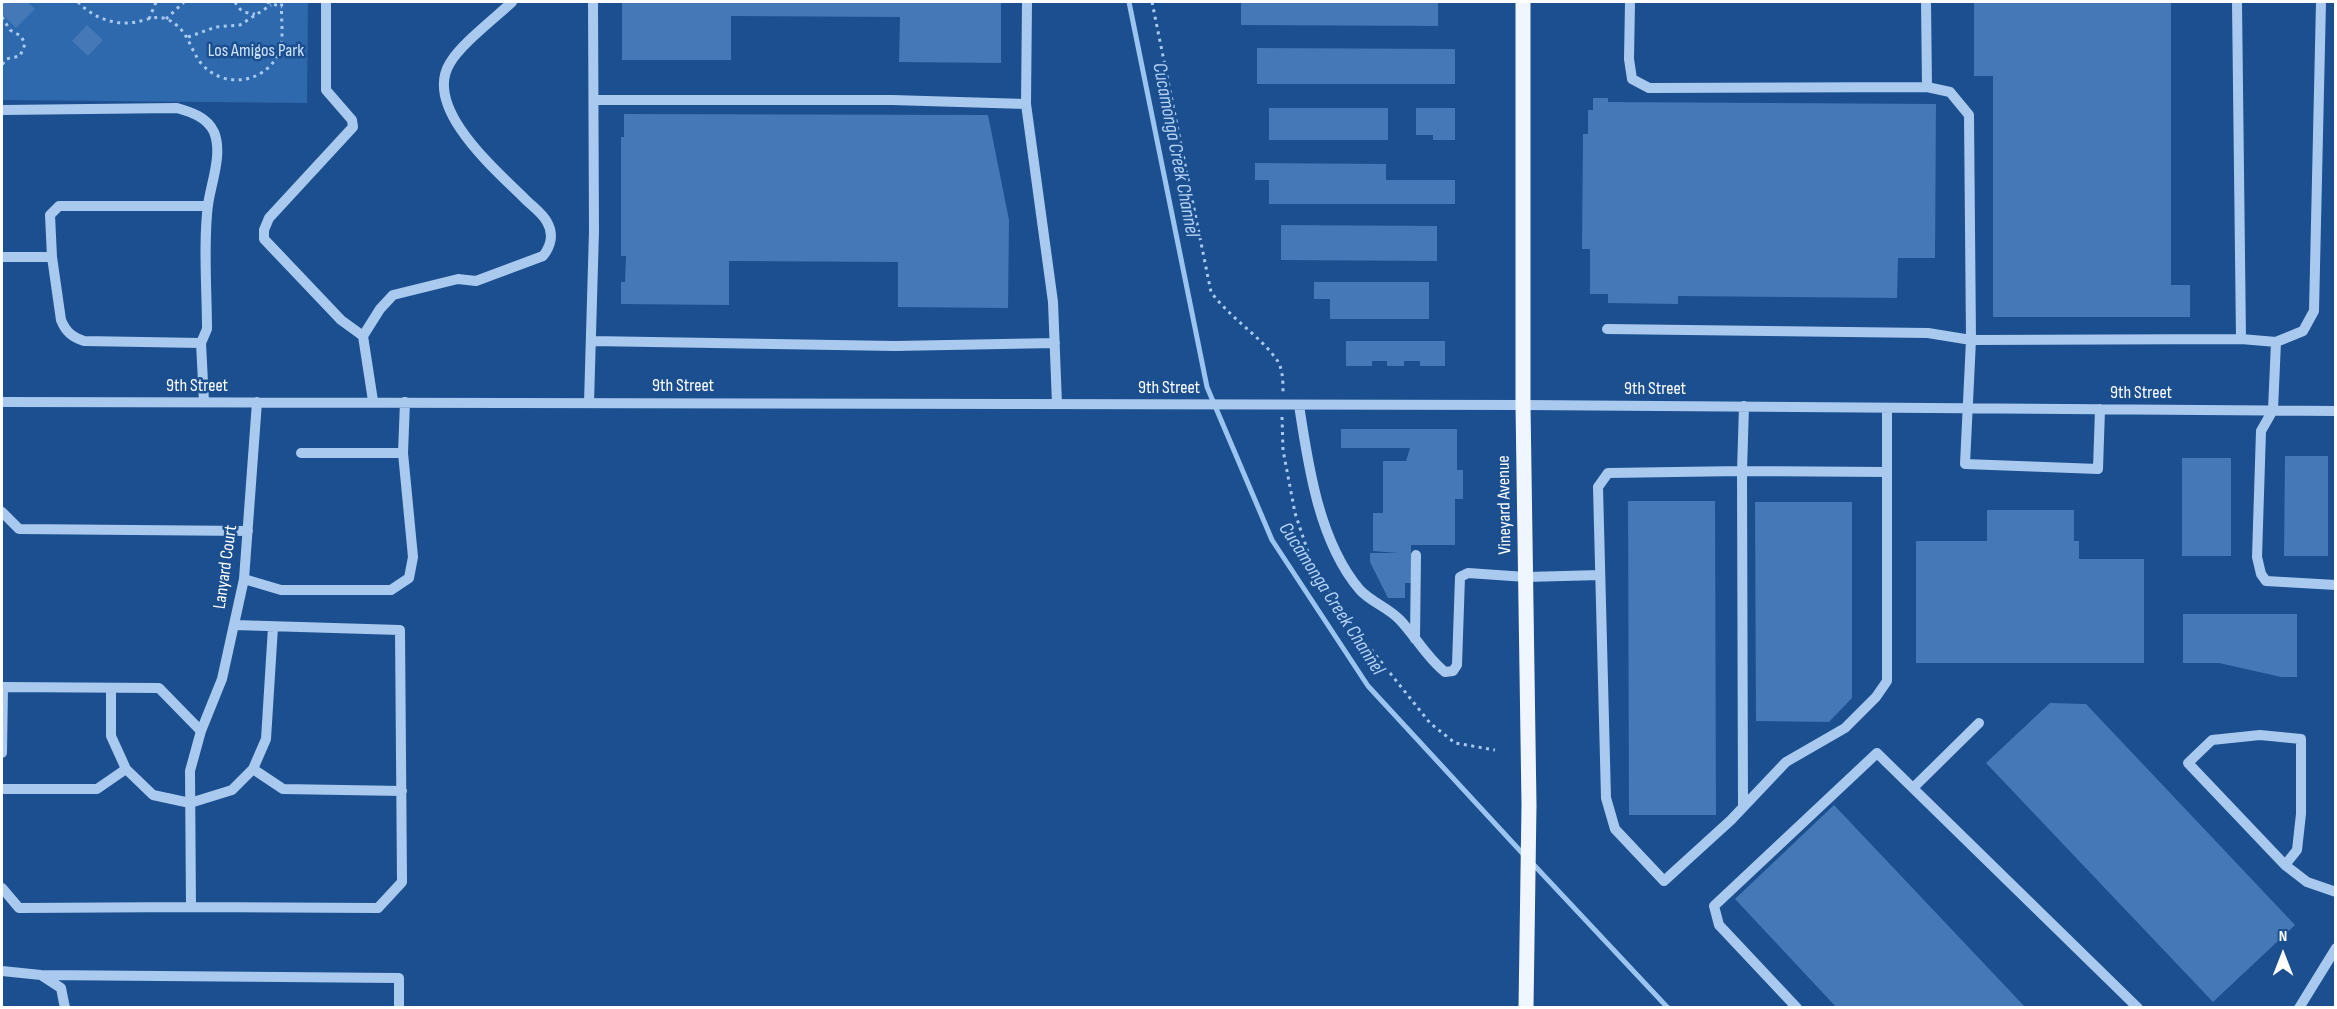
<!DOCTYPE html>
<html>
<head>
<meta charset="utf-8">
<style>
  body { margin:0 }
  #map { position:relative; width:2337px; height:1009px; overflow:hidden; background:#1b4f8f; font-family:"Sofia Sans Condensed",sans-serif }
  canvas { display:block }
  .frame { position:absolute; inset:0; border:3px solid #fff; pointer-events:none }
  .north { position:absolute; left:2253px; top:925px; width:60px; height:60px; -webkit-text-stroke:4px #1b4f8f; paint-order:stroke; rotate:0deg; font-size:16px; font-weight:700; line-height:24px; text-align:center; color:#fff }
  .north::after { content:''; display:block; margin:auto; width:21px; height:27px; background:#fff; clip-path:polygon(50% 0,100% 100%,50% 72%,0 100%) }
</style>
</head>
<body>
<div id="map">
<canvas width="2337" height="1009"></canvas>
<div class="frame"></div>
<div class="north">N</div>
</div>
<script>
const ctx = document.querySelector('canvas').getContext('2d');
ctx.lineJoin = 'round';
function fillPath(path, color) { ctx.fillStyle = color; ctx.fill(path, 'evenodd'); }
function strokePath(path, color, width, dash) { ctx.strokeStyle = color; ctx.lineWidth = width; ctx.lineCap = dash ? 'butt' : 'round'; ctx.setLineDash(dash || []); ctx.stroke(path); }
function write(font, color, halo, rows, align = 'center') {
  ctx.font = font + ' "Sofia Sans Condensed",sans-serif'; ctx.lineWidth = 5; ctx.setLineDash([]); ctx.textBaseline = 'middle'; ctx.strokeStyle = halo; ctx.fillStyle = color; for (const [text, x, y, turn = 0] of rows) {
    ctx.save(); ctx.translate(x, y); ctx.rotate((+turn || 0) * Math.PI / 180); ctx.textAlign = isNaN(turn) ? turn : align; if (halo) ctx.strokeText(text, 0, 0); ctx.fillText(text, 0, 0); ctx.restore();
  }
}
const green = new Path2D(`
  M2 2H308L307 103 2 100Z`);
const stream = new Path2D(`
  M1129 2 1207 387 1272 540 1368 686 1524 855
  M1533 864 1668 1008`);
const building = new Path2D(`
  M5 2H27L35 9 16 28 2 14V5Z
  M622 2H1001V63L899 62 900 17 731 16V60H622Z
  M1241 2H1438V26L1241 25Z
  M1974 2H2171V285H2190V317H1993V76H1974Z
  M87 25 103 40 88 56 72 41Z
  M1257 48 1455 49V84H1257Z
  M1593 98H1608V102L1936 104 1935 258H1898L1897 298 1678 296V304L1608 303V294H1590V249H1582L1583 134H1588V110H1593Z
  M1269 108H1388V140H1269Z
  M1416 108H1455V140H1433V135H1416Z
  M624 114 988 115 1009 220 1008 308 898 307V262L729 261V305L621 304V282H625L626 256H621V137H624Z
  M1255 163 1386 164V180H1455V204H1269V180H1255Z
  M1281 225 1437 226V261L1281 260Z
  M1314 282H1429V319H1330V299H1314Z
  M1346 341H1445V366H1420V361H1404V366H1387V361H1372V366H1346Z
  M1341 429H1457V470H1463V499H1455V545H1411V583H1405V598H1388L1370 562V553H1398L1373 551V513H1383V461H1406L1410 448H1341Z
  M2285 456H2328V556H2284Z
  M2182 458H2231V556H2182Z
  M1628 501H1715L1716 815H1629Z
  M1755 502H1852V698L1829 722 1756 721Z
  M1987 510H2074V541H2079V559H2144V663H1916V541H1987Z
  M2183 614H2297V677H2281L2219 663H2183Z
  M2050 703 2086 704 2295 925 2213 1002 1986 763Z
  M1834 805 2026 1008H1837L1735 899Z`);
const path = new Path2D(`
  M78 2C92 17 114 26 136 22 146 20 157 15 167 19 188 29 189 47 200 62 222 90 266 84 279 52 285 36 280 18 282 2
  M235 2C239 11 245 13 255 14
  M267 2 282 7
  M1152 2 1211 292C1230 318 1259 335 1277 360 1283 369 1283 382 1283 393
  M2 3 3 2
  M2 17 10 30 21 36 25 44 20 56 6 59 2 65
  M149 19 156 2
  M166 19 184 2
  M188 37 216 27 240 25 271 5
  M1282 417 1283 450 1295 513 1310 558 1346 618 1430 723 1455 743 1495 750`);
const minor = new Path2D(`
  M326 2V90L352 120 353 127 269 218 264 230V239L341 320 363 336
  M1027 2 1026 104 1053 302 1057 404
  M1630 2 1629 59 1632 79 1649 88 1927 87 1950 92 1969 115 1971 340 1965 464 2098 469 2100 409
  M1926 2 1927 87
  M2237 2 2241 339
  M2321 2 2314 311 2303 331 2276 342 2273 410 2261 431 2257 557 2261 574 2266 581 2336 585
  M595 100H892L1026 104
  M2 110 177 108C191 112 207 117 214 132 223 154 211 183 208 205 203 243 207 291 207 329L201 343
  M2 257H52L61 320C66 332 72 337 84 341L201 343 204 402
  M52 257 50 215 59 206H208
  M1607 329 1928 333 1971 340 2241 339 2276 342
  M591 341 895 346 1055 343
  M373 401 363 336 380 309 393 295 458 279 476 281 543 256C551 246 554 234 547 222 543 214 532 206 525 199 497 171 422 108 450 63 461 44 495 18 512 2
  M2 402 1523 405 2336 411
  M589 403 594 231 593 2
  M1299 405C1308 465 1319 542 1360 590 1371 602 1389 608 1400 620 1416 637 1427 658 1445 672L1453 671 1457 665 1460 577 1468 573 1526 577 1600 575
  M1744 406 1742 471 1608 473 1598 487 1606 798 1615 829 1664 881 1731 820 1786 762 1845 728 1876 697 1887 681V408
  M301 453H403
  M2 512 19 529 248 531
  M244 579 281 590H391L409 578 413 557 403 453 405 402
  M1415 639 1416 555
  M111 688V736L126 769 153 795 190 803 232 790 253 769 266 739 273 627
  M2 753 3 687 159 688 201 731
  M253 769 283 789 402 791
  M1913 788 1979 723
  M2 789H97L126 769
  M1743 807 1742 471 1887 472
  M2285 865 2297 850 2301 814V739L2260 735 2212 740 2188 763 2285 865 2307 882 2336 892
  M2 888 19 908 191 907 190 771 201 731 222 679 244 579 257 402
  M191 907 378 908 402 882 400 630 234 625
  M2 971 41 975 399 978V1008
  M41 975 61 988 65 1008
  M1797 1008 1719 925 1714 906 1877 753 2138 1008
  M2299 1008 2336 948`);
const major = new Path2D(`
  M1523 2V405L1529 805 1526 1008`);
const parkNames = [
  ["Los Amigos Park",256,51]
];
const streetNames = [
  ["9th Street",197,386],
  ["9th Street",683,386],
  ["9th Street",1169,388],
  ["9th Street",1655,389],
  ["9th Street",2141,393],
  ["Vineyard Avenue",1505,505,-91],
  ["Lanyard Court",226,567,-82]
];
const waterNames = [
  ["Cucamonga Creek Channel",1175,150,79],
  ["Cucamonga Creek Channel",1331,599,57]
];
fillPath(green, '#2e69ad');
strokePath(stream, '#9cc4f0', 5);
fillPath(building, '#4478b7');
strokePath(path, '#a9c9ee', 3, [3, 4.5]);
strokePath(minor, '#a9c9ee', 10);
strokePath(major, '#f0f6ff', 15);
write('18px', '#cfe3fa', '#1b4f8f', parkNames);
write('18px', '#fff', '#1b4f8f', streetNames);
write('italic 20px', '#b5d3f5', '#1b4f8f', waterNames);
</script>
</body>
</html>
